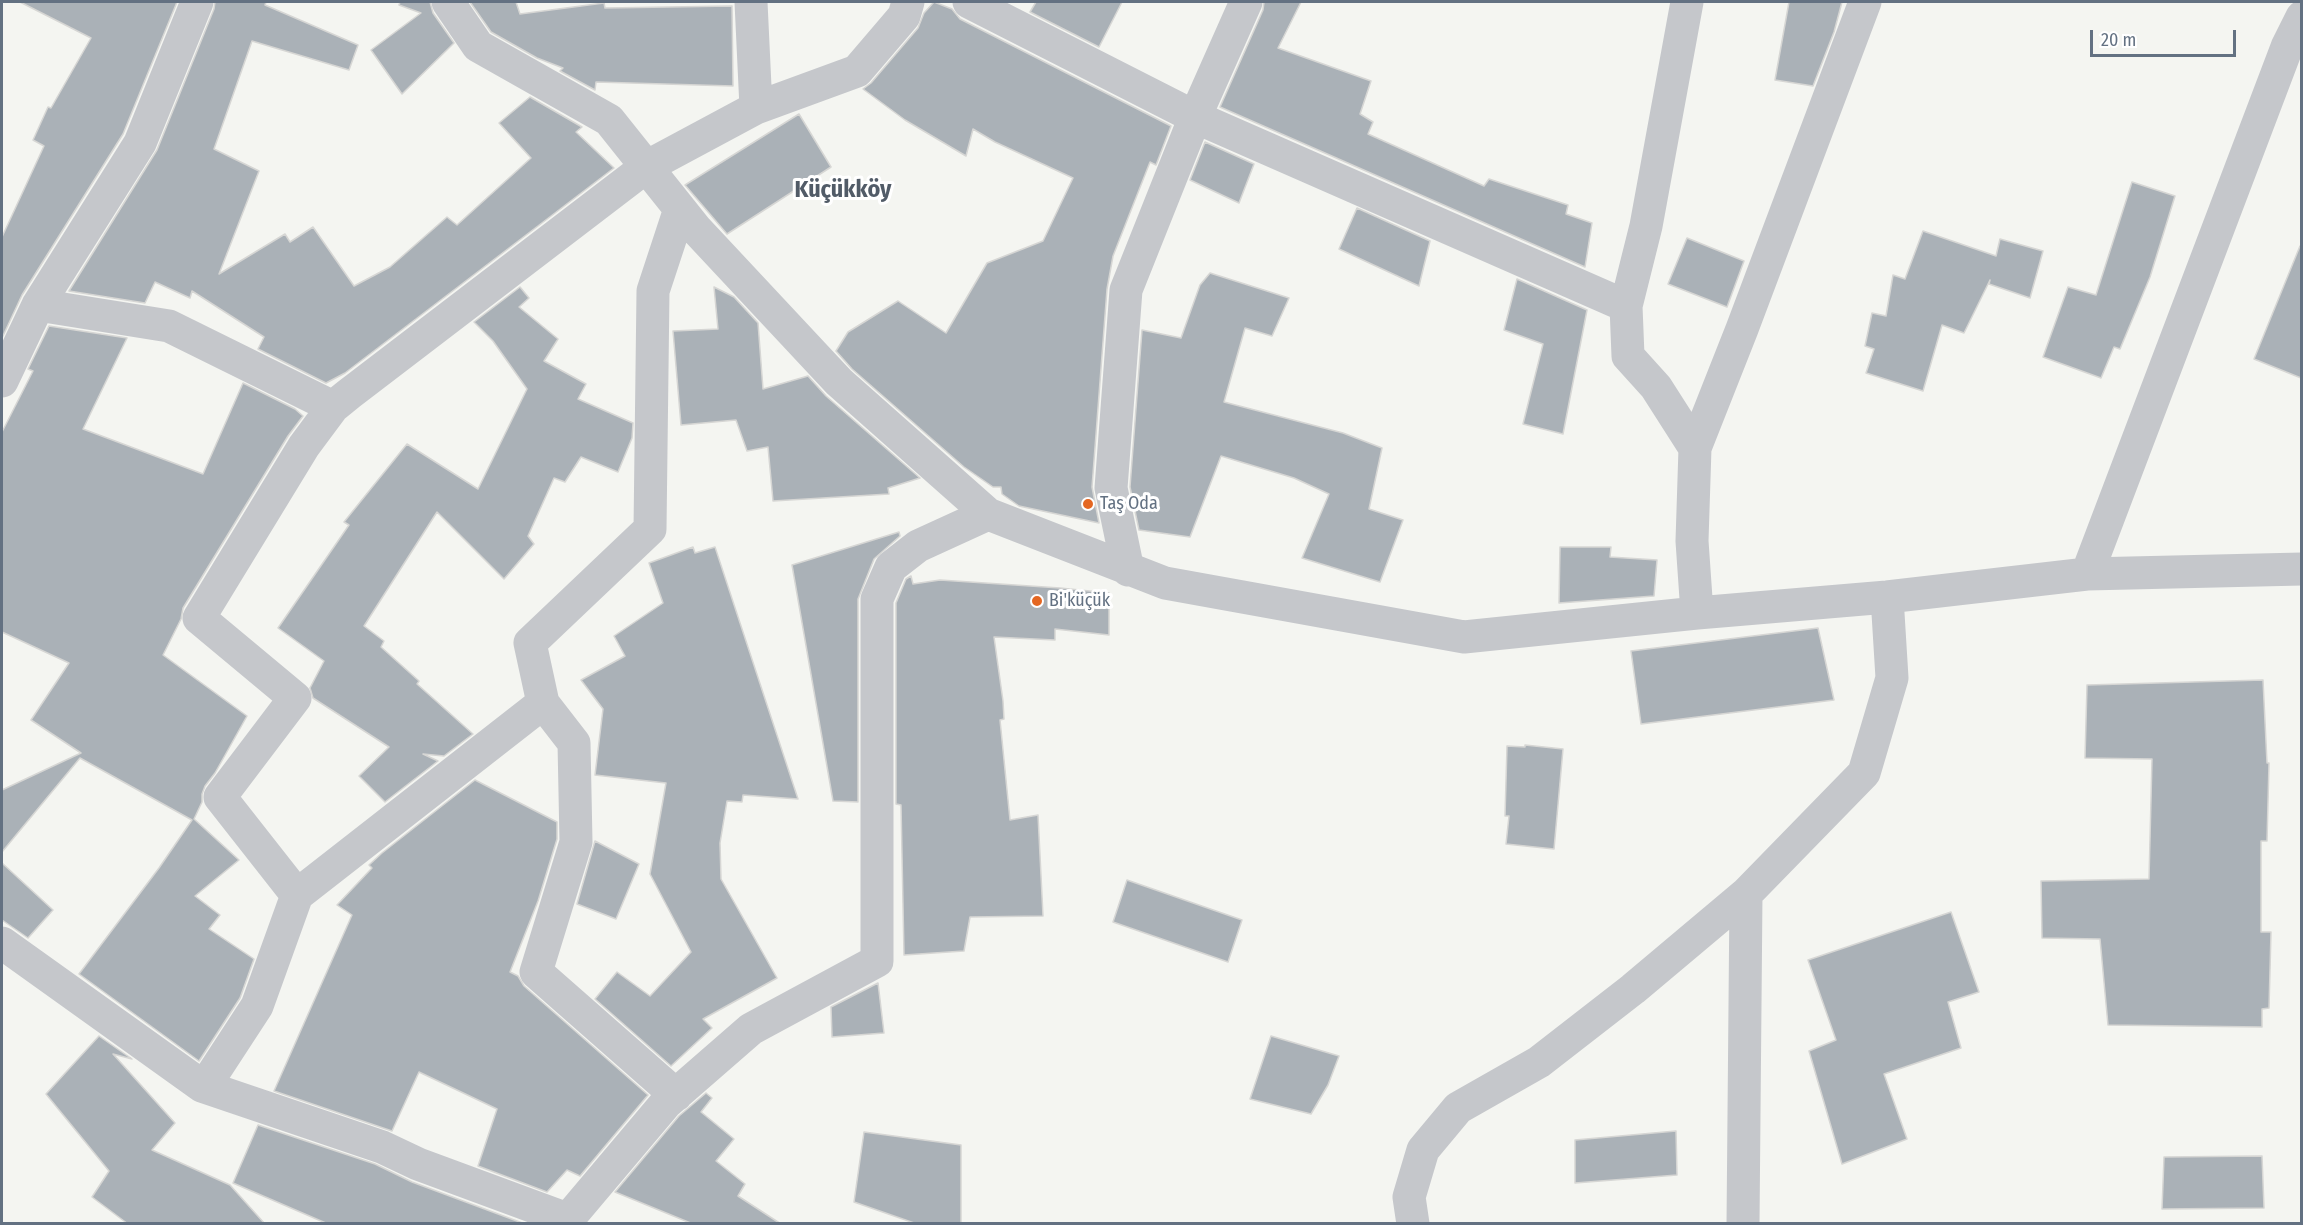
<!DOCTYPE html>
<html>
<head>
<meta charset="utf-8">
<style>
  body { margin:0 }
  #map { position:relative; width:2303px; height:1225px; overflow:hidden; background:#f4f5f1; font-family:"Fira Sans Condensed",sans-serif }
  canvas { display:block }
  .frame { position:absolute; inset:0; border:3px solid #637182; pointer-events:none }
  .scale { position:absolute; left:2090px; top:30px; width:146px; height:27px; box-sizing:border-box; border:3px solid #637182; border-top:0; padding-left:8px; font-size:18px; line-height:21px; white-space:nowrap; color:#637182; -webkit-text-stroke:4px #fff; paint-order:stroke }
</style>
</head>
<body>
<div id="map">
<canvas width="2303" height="1225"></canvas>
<div class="frame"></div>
<div class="scale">20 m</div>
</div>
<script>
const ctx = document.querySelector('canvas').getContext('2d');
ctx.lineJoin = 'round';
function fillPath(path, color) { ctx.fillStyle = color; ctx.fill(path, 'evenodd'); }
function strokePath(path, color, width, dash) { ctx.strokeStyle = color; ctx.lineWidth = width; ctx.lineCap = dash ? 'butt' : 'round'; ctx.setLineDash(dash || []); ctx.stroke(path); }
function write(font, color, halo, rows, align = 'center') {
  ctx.font = font + ' "Fira Sans Condensed",sans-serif'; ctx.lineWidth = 6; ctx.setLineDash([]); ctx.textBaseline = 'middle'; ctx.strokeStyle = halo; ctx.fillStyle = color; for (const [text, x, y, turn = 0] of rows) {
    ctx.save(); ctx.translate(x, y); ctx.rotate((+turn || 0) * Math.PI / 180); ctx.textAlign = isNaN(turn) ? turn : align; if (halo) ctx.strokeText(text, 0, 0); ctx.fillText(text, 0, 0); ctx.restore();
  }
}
const building = new Path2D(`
  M20 2H177L123 134 22 295 2 338V237L44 146 33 140 48 107 51 108 91 38Z
  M215 2H266L265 5 358 45 349 70 252 41 214 149 259 171 219 274 285 234 290 242 313 227 354 286 390 267 447 217 457 225 531 158 499 123 530 97 582 127 576 132 614 168 345 373 326 383 258 349 264 337 192 291 190 298 155 282 145 303 69 291 157 150 214 9Z
  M400 2H430L433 13 454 43 402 94 371 50 421 13 399 5Z
  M470 2H516L520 14 604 3 605 8 732 6 733 86 596 82 595 90 560 71 563 68 537 58 491 32Z
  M934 2 952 9 960 19 1171 126 1156 165 1150 162 1113 256 1107 289 1092 487 1099 523 1019 506 1002 494 1001 487H993L964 467 852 369 836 351 848 332 898 301 946 333 987 263 1043 241 1073 178 995 142 973 129 966 156 905 120 863 89 871 83 918 28 924 13Z
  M1036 2H1122L1099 47 1030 12Z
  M1264 2H1301L1278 48 1371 81 1360 114 1373 122 1368 134 1484 186 1489 179 1568 205 1566 214 1592 223 1585 267 1220 107 1263 10Z
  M1789 2H1842L1834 32 1813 86 1775 80Z
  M799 114 831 167 727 234 685 185Z
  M1205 142 1254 164 1239 203 1190 180Z
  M2132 182 2175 196 2150 277 2120 349 2114 347 2101 378 2043 357 2068 287 2096 295Z
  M1357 208 1430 241 1419 286 1339 249Z
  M1923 231 1996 256 2000 239 2043 251 2030 298 1989 284 1990 280 1964 333 1942 325 1923 391 1866 373 1874 349 1865 346 1872 313 1886 316 1893 275 1905 279Z
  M1687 238 1744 261 1727 307 1668 284Z
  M2300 246H2301V378L2254 359Z
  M1210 273 1289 298 1272 336 1245 328 1224 402 1343 433 1382 448 1369 509 1403 520 1380 582 1302 558 1329 494 1294 478 1221 456 1190 537 1139 530 1130 487 1142 330 1181 338 1200 285Z
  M1517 279 1587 310 1563 434 1523 424 1543 344 1504 330Z
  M520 287 529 298 519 307 558 339 544 361 586 384 578 399 633 423 632 438 618 472 581 457 565 482 554 478 528 536 534 544 504 579 437 512 364 626 384 641 381 647 419 681 417 684 473 734 444 756 423 754 438 761 385 802 359 776 389 747 313 698 310 688 324 661 278 628 349 525 344 522 407 444 478 489 527 389 493 341 474 322Z
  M714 287 734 297 758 323 763 389 808 376 826 396 920 478 888 488 889 494 773 501 768 447 747 451 736 420 681 425 673 331 718 329Z
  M49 326 127 338 83 429 203 474 243 383 295 409 303 416 288 436 183 608 181 619 163 655 247 716 215 773 205 786 202 794V802L194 819 239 860 195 896 220 915 209 929 254 959 240 998 199 1061 79 974 159 868 192 820 80 758 2 852V790L81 753 31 720 69 663 2 632V432L33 371 28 369Z
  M899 532 900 536 874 559 858 599V802L833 801 792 565Z
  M693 547 695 553 715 547 798 799 743 795 742 802 727 801 720 843 721 879 777 978 703 1019 712 1028 671 1066 595 999 617 972 650 996 691 952 650 874 666 783 595 775 603 709 581 680 625 656 614 636 663 603 649 563Z
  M1560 547H1611L1610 557 1657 560 1654 596 1559 603Z
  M911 576 913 584 940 580 1060 588 1109 593V635L1055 629V640L994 637 1003 701 1004 719 1000 720 1010 820 1038 815 1043 916 970 917 964 951 904 955 901 805 896 804V603L906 579Z
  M1818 628 1834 700 1641 724 1631 651Z
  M2263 680 2267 763H2269L2267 841H2261V932H2271L2269 1008 2262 1009V1027L2108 1025 2100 939 2042 938 2041 881 2149 879 2152 759 2085 758 2087 685Z
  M1525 745 1563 749 1554 849 1506 844 1509 816H1505L1507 746 1525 747Z
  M475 780 557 822V839L538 901 510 972 518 976 524 986 648 1095 580 1176 567 1170 547 1192 478 1166 497 1109 419 1072 392 1131 274 1091 352 915 337 905 372 868 369 865 382 853Z
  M595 841 639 864 616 919 577 904Z
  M2 863 53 910 28 938 2 920Z
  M1127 880 1242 920 1228 962 1113 922Z
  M1951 912 1979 992 1948 1002 1961 1048 1884 1074 1907 1139 1842 1164 1809 1051 1836 1040 1808 960Z
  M878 983 884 1033 832 1037 831 1007Z
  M99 1036 132 1059 113 1054 175 1123 152 1150 230 1185 265 1224H128L92 1197 109 1171 46 1094Z
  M1271 1036 1339 1056 1328 1085 1311 1114 1250 1099Z
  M706 1093 712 1098 701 1112 734 1139 716 1161 745 1184 738 1196 781 1224H693L615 1192 679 1116Z
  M258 1125 375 1164 412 1182 525 1224H328L233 1183Z
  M1676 1131 1677 1175 1575 1183V1140Z
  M864 1132 961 1145V1224H917L854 1202Z
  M2262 1156 2264 1208 2162 1209 2164 1157Z`);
const minor = new Path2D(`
  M448 2 478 46 609 120 696 229 839 382 988 514 1165 583 1464 637 1697 613 1887 597 2087 574 2302 569
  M751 2 756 108
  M969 2 1195 117 1626 306
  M1687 2 1646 226 1626 306 1628 356 1656 387 1695 448 1692 541 1697 613
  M38 305 169 326 333 407
  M2 381 38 305 140 143 197 2
  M1695 448 1742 329 1865 2
  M1128 570 1111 488 1126 290 1195 117 1246 2
  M2087 574 2287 47 2302 17
  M297 895 220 797 295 698 199 618 304 446 333 407 349 394 646 167 756 108 857 71 904 16 908 2
  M2 943 202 1086 382 1147 418 1164 567 1219
  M202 1086 210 1078 257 1006 297 895 543 703
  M676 1095 536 972 576 842 574 743 543 703 530 643 650 529 653 291 680 209
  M564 1224 666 1103 751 1029 877 961V599L891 567 918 546 988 514
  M1413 1224 1409 1197 1423 1150 1458 1108 1539 1062 1633 989 1746 894
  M1743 1224 1746 894 1864 773 1892 678 1887 597`);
const markers = [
  [1088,504,6,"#e46722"],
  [1037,601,6,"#e46722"]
];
const poiNames = [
  ["Taş Oda",1100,504],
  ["Bi'küçük",1049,601]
];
const districtNames = [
  ["Küçükköy",843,190]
];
fillPath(building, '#aab1b7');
strokePath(building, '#d6d6d4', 1.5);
strokePath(minor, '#c5c7cb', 33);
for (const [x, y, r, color] of markers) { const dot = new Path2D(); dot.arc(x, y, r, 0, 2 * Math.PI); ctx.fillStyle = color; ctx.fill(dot); strokePath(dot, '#fff', 2); }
write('18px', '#637182', '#fff', poiNames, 'left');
write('bold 24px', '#515b67', '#fff', districtNames);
</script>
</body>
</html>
